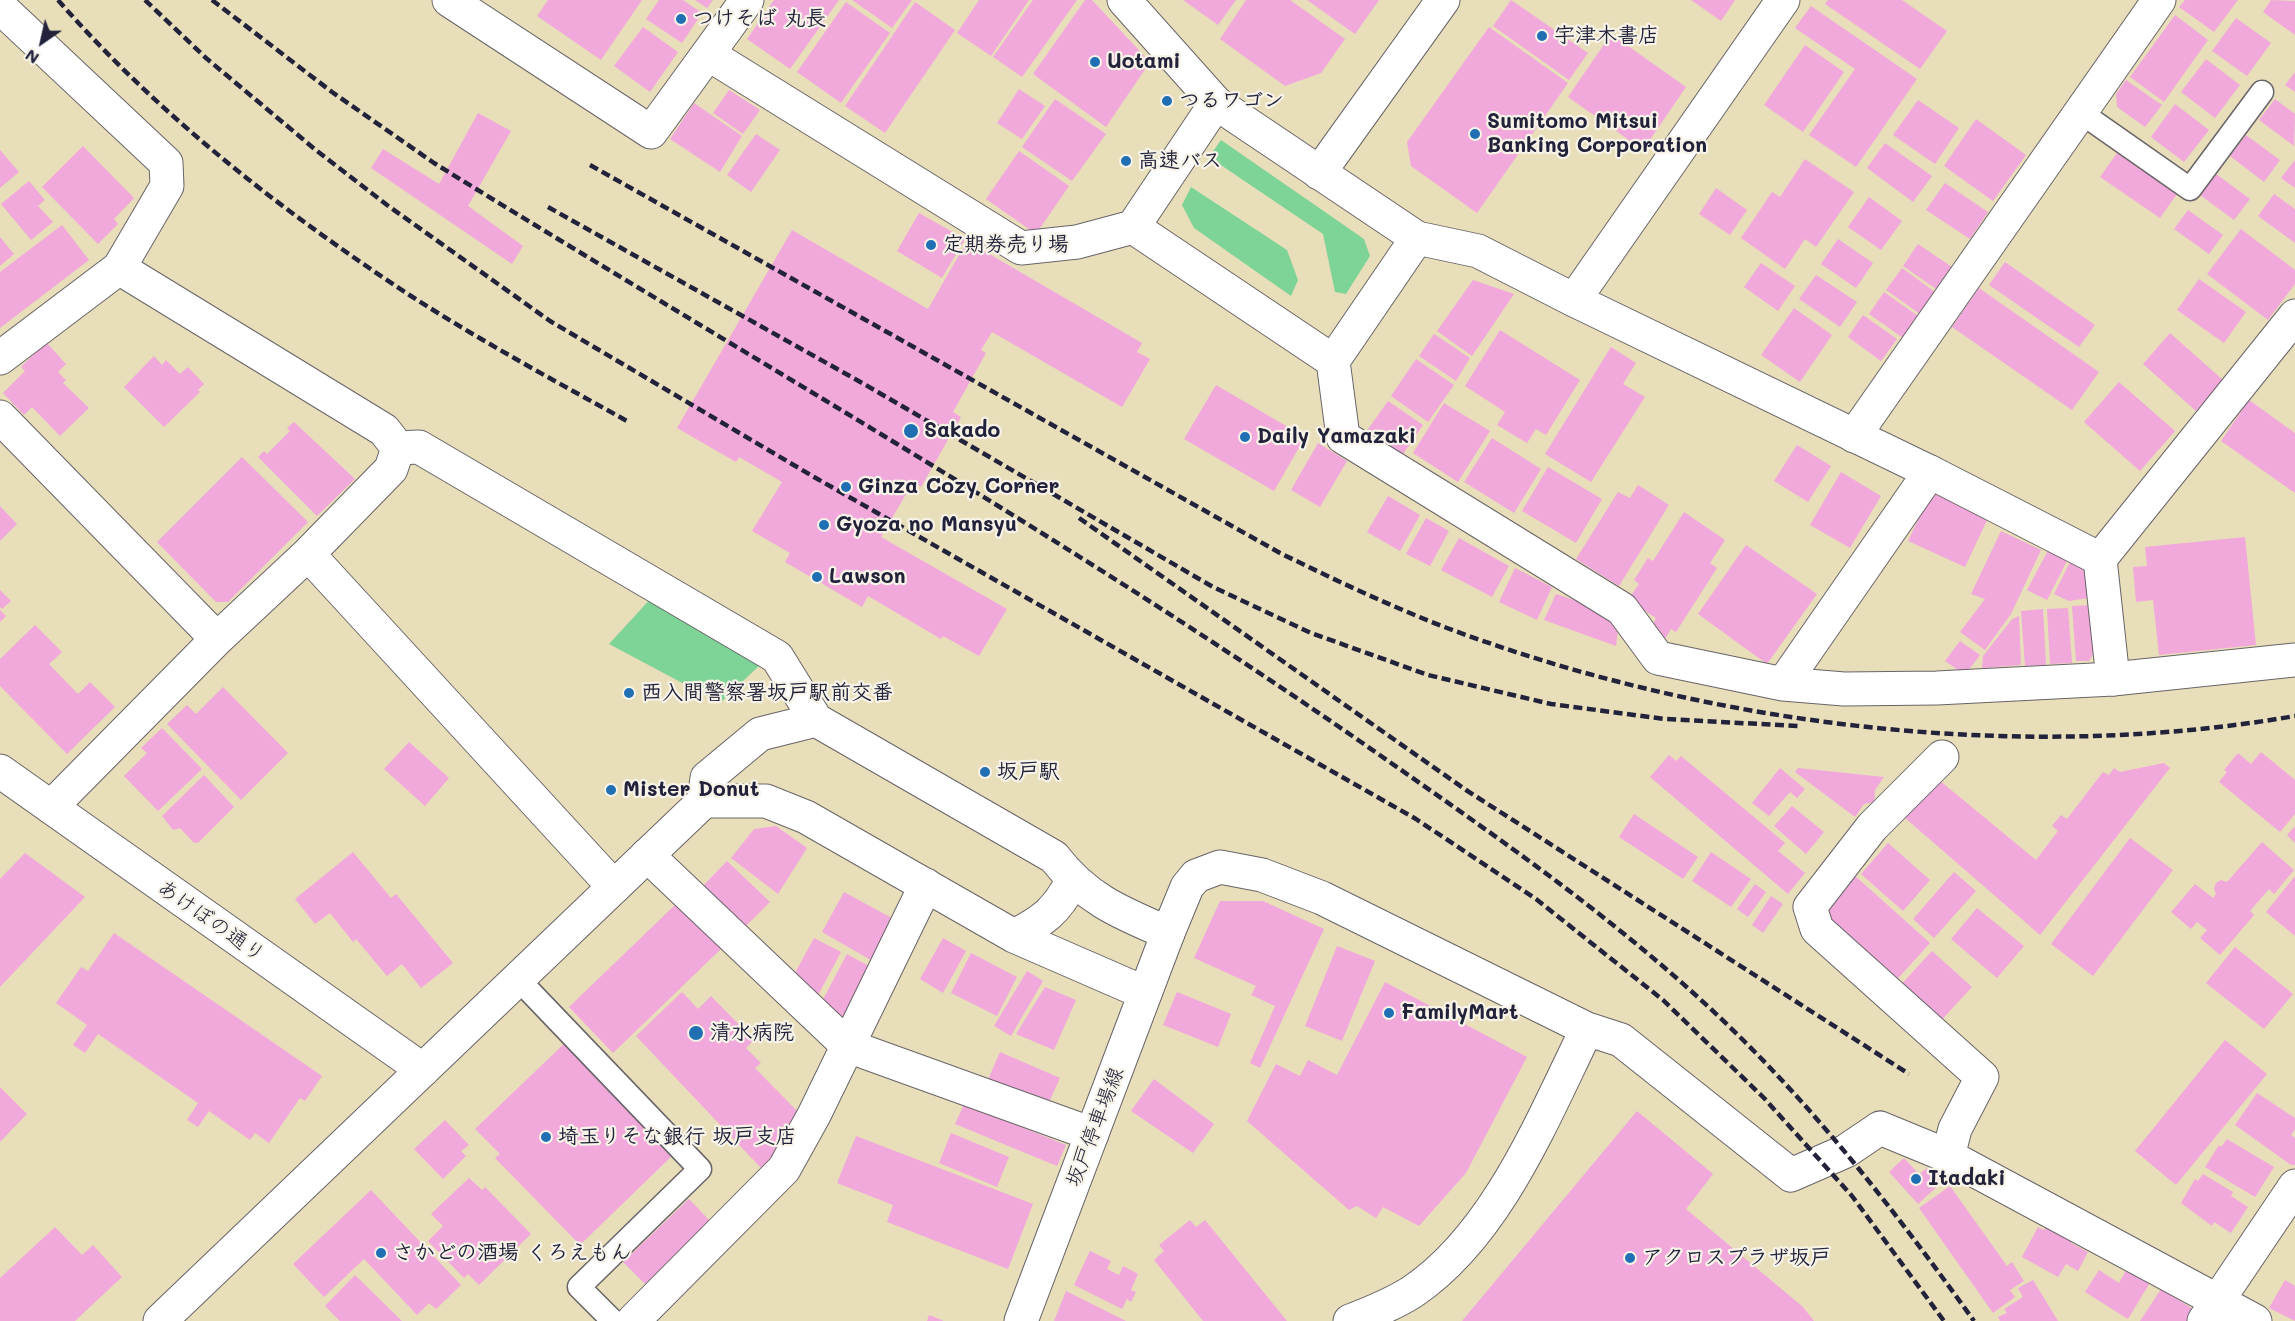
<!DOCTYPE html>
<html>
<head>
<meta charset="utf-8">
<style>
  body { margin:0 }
  #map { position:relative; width:2295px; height:1321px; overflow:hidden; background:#e9deba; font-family:Mali,sans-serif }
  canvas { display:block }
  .north { position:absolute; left:12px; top:12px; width:60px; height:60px; -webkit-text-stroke:4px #f7f3e8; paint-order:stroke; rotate:214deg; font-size:16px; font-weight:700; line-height:24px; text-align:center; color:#22223b }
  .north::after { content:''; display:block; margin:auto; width:21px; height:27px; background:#22223b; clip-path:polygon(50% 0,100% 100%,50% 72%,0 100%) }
</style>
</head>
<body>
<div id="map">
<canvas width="2295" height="1321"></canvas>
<div class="north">N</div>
</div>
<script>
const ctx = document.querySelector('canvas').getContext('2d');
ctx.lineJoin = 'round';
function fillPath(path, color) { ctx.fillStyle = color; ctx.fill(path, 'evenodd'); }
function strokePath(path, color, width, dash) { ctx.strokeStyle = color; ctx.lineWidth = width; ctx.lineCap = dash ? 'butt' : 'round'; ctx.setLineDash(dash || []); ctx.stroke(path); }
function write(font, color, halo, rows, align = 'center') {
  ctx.font = font + ' Mali,"Klee One",sans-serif'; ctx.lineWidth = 4.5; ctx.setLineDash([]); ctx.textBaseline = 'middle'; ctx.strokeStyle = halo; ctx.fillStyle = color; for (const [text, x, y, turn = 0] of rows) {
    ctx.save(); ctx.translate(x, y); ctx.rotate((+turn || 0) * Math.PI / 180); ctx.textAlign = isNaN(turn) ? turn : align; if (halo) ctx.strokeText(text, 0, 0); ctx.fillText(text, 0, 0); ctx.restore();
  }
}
const green = new Path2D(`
  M1221 140 1364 239 1370 256 1346 294 1335 292 1323 234 1209 157Z
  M1191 187 1287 250 1298 280 1291 296 1194 228 1182 205Z
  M653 596 763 662 720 703 609 644Z`);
const building = new Path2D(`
  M548 0H642L601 60 537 16Z
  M659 0H683L702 13 682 43 646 19Z
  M695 0H713L707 8Z
  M774 0H839L790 69 747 39Z
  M852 0H912L892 28Z
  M979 0H1029L991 56 957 33Z
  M1033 0H1077L1022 77 993 57Z
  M1085 0H1092L1150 62 1106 127 1033 74Z
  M1183 0H1236L1218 25Z
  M1246 0H1290L1345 39 1321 73 1285 86 1220 39Z
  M1307 0H1379L1355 34Z
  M1511 0 1588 53 1569 80 1493 26Z
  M1691 0H1735L1721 21Z
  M1828 0H1902L1947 31 1920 69 1825 4Z
  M2185 0H2238L2214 32 2179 7Z
  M2271 0 2295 1V35L2263 12Z
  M846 2 890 33 841 103 797 72Z
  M915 2 955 30 885 133 845 106Z
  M1811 6 1917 79 1856 167 1809 135 1855 69 1795 28Z
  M2175 15 2208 40 2164 102 2130 77Z
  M2236 18 2271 43 2247 76 2212 51Z
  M643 27 678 52 650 92 614 66Z
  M1489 27 1568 83 1477 213 1411 166 1407 142Z
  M1611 34 1686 87 1643 150 1568 97Z
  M1805 45 1844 72 1803 132 1764 105Z
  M2206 59 2240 85 2215 118 2181 92Z
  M2295 72V92L2285 85Z
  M2126 80 2162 105 2145 127 2117 107 2116 94Z
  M1019 89 1045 106 1022 139 997 123Z
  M729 90 760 110 743 134 713 113Z
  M1055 99 1106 134 1072 181 1022 147Z
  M2275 99 2295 114 2294 146 2259 120Z
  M1918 100 1959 128 1935 164 1893 135Z
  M694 103 742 136 720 172 670 139Z
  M2175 104 2209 130 2184 162 2151 137Z
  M478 113 511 131 468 206 523 246 512 264 371 168 383 149 439 184Z
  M1976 119 2026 155 1993 201 1944 166Z
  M756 134 780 150 751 192 727 175Z
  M2246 135 2280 160 2264 182 2230 156Z
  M1885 143 1932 176 1913 202 1867 168Z
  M83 146 134 198 114 219 118 224 98 244 42 187Z
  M0 150 19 172 0 188Z
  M1019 151 1069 186 1036 234 986 199Z
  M2117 153 2177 194 2160 218 2100 177Z
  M1805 159 1854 192 1816 247 1805 239 1785 269 1741 238 1772 192 1780 197Z
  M2295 160V188L2281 178Z
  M2216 174 2250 199 2234 220 2200 195Z
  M29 181 45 200 38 206 53 222 31 240 1 204Z
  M1945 183 1988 212 1970 239 1926 210Z
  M1716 188 1747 210 1730 235 1699 214Z
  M2274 194 2295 209V243L2258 216Z
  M1869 197 1902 221 1881 250 1848 227Z
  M2188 210 2223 235 2209 254 2174 229Z
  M919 213 965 239 942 278 897 251Z
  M62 225 89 260 0 328V272Z
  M2241 229 2295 270V284L2268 320 2207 274Z
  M792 230 928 309 967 241 1142 343 1137 352 1150 359 1122 407 992 332 981 350 986 353 953 412 961 417 921 487 913 482 881 537 1007 609 979 656 943 636 941 639 868 596 862 607 785 562 790 553 752 531 782 482 739 457 736 462 677 428Z
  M0 237 14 254 0 266Z
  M1838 239 1873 263 1856 288 1821 264Z
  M1918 244 1952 267 1936 289 1903 266Z
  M2005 262 2095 325 2079 347 1989 285Z
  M1761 263 1795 286 1778 311 1744 287Z
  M1902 268 1935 292 1920 314 1886 290Z
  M1816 275 1857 302 1840 327 1799 299Z
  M2199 279 2246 312 2224 343 2177 310Z
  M1473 280 1514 294 1472 356 1437 331Z
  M1979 288 2099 372 2072 410 1952 327Z
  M1884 292 1918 316 1903 338 1869 314Z
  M1794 308 1832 335 1800 382 1761 355Z
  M1863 315 1897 339 1881 361 1848 337Z
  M1500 330 1580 380 1546 435 1536 429 1527 443 1497 425 1505 412 1465 386Z
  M2170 333 2223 380 2196 411 2143 364Z
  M1434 334 1470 358 1456 381 1419 356Z
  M46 342 66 364 58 372 66 380 63 383 89 408 60 436 32 407 24 415 3 393 25 371 21 367Z
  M1611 347 1636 363 1623 384 1645 397 1591 482 1545 454Z
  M154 356 162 365 166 360 180 374 188 367 204 384 198 390 200 392 164 427 124 387Z
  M1416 359 1454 385 1428 422 1391 396Z
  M2119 382 2175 431 2140 471 2084 422Z
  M1216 385 1305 437 1274 491 1184 439Z
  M2249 400 2295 433V493L2221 441Z
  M1388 401 1423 425 1401 457 1366 432Z
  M1444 403 1490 431 1458 482 1413 453Z
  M294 422 355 479 317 516 258 457 264 451 267 454 290 431 287 428Z
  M1492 438 1541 469 1514 513 1464 482Z
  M1318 443 1347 461 1320 507 1291 490Z
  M1797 445 1831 466 1808 502 1774 481Z
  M242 457 308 522 228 602H216L157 542Z
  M1548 467 1602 499 1576 543 1522 511Z
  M1841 472 1881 496 1850 548 1810 525Z
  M1638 485 1669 505 1619 586 1576 559 1618 492 1630 498Z
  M1931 492 1988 518 1965 567 1908 541Z
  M1388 496 1420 515 1400 551 1367 532Z
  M0 506 17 524 0 541Z
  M1684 512 1725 540 1710 563 1717 568 1676 632 1671 629 1665 639 1650 629 1656 618 1628 600 1639 584 1634 580 1648 558 1653 561Z
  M1426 518 1449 531 1430 566 1406 554Z
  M2001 531 2041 550 2011 614 1985 650 1960 632 1985 599 1971 594Z
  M2245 537 2256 645 2159 655 2153 600 2136 602 2133 567 2147 566 2145 547Z
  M1459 538 1509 566 1492 597 1441 570Z
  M2053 541 2072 551 2047 600 2027 590Z
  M1746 545 1817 594 1767 664 1698 614Z
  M2074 554 2089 562 2095 597 2069 601 2054 594Z
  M1515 568 1552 587 1537 620 1499 602Z
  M0 590 11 601 2 609 0 607Z
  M1556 594 1589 605 1618 629 1616 646 1544 620Z
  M2094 605 2097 647 2089 661H2076L2072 606Z
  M2068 608 2072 663 2050 664 2047 609Z
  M2043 609 2046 665 2025 666 2021 611Z
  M0 610 6 616 0 622Z
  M2019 616 2021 665 1982 668 1983 656 2012 619Z
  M35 625 62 652 49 664 78 694 90 682 115 707 67 754 0 686V659Z
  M1960 641 1980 655 1965 675 1945 661Z
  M223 687 288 753 241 800 167 724 187 705 196 714Z
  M162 728 202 769 158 811 124 776 147 753 141 748Z
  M409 742 449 778 425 806 384 769Z
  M2261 752 2295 780V814L2280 832 2219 782 2227 772 2224 770 2238 753 2251 764Z
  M1669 755 1676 761 1681 756 1785 843 1778 851 1805 873 1788 894 1650 777Z
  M2164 763 2170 768 2040 935 1904 817 1939 780 2036 860 2058 831 2052 826 2061 815 2067 819 2103 772 2109 775 2114 768 2120 772Z
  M1780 768 1805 789 1797 798 1790 792 1769 816 1752 803Z
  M1798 768 1884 777 1875 790 1874 802 1864 804 1855 817 1795 772Z
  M204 775 234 807 199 842 194 843 180 828 173 830 162 816Z
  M1792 806 1824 832 1806 854 1774 826Z
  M1634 814 1698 857 1683 879 1619 837Z
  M776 826 807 848 778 894 731 858 754 829Z
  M2295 826V843L2287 835Z
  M2130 838 2173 870 2093 976 2051 944Z
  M2262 842 2294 870 2274 894 2269 889 2250 911 2254 915 2220 955 2200 938 2207 930 2197 922 2191 929 2171 912 2195 884 2213 898 2216 894 2214 889 2216 883 2221 880 2227 882Z
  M1888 843 1930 880 1903 911 1861 874Z
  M353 852 391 898 396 894 453 963 421 988 402 964 387 976 356 939 353 942 330 913 315 924 295 899Z
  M1711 852 1751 879 1731 907 1692 881Z
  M25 853 85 897 0 987V879Z
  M727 861 770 902 745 927 703 886Z
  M1954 872 1976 891 1934 938 1913 919Z
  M1853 874 1930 943 1892 985 1833 932 1828 905Z
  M2295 876V936L2266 912Z
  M1755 884 1766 892 1748 917 1737 909Z
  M844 892 899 922 876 963 822 932Z
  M1771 896 1783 904 1763 933 1752 925Z
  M1220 901H1263L1324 929 1260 1068 1250 1063 1275 1006 1251 995 1256 986 1194 958Z
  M677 903 721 949 613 1053 569 1007Z
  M1977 908 2024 946 1997 978 1951 939Z
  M114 933 322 1076 305 1101 300 1098 269 1143 255 1133 250 1140 209 1111 198 1127 187 1120 198 1103 98 1034 85 1053 73 1045 87 1025 56 1003 81 967 88 971Z
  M814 938 841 952 816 999 789 984Z
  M943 938 966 951 943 993 920 979Z
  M1337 946 1375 961 1342 1041 1305 1026Z
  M2235 947 2293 994 2264 1029 2206 983Z
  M1932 951 1972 987 1936 1026 1897 989Z
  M971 953 1017 977 997 1016 951 993Z
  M847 954 876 970 849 1021 820 1005Z
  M1027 971 1043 981 1011 1036 994 1026Z
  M1385 982 1527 1057 1466 1173 1419 1226 1383 1207 1376 1218 1357 1206 1349 1210 1247 1121 1276 1064 1300 1076 1308 1060 1337 1075Z
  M1045 987 1076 1000 1054 1050 1016 1034Z
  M682 992 698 1009 711 996 754 1040 746 1048 761 1063 755 1068 800 1114 775 1156 761 1168 636 1036Z
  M1177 992 1231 1014 1218 1047 1163 1025Z
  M2225 1040 2267 1074 2176 1185 2135 1151Z
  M567 1041 675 1153 580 1245 495 1158 500 1154 475 1129Z
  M1000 1052 1060 1078 1046 1109 986 1084Z
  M1154 1079 1214 1124 1193 1153 1131 1111Z
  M0 1087 27 1114 0 1142Z
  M2257 1093 2295 1118V1129L2291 1135 2295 1138V1165H2291L2235 1125Z
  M964 1104 1066 1145 1057 1166 955 1124Z
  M1637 1111 1713 1174 1686 1209 1803 1307 1814 1321H1462Z
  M445 1120 469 1145 461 1151 466 1156 443 1179 414 1149Z
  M951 1133 1009 1157 997 1187 939 1163Z
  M856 1136 1033 1204 1008 1269 887 1222 893 1205 837 1183Z
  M2227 1139 2274 1167 2255 1197 2205 1167 2219 1145 2221 1147Z
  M1904 1158 1919 1174 1927 1168 1941 1183 1918 1204 1889 1172Z
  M2203 1174 2233 1192 2231 1196 2248 1207 2231 1233 2214 1222 2212 1226 2181 1203 2195 1179 2198 1181Z
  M469 1178 482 1190 485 1187 531 1234 479 1285 468 1274 464 1278 428 1241 443 1226 431 1214Z
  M1950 1186 2007 1266 2012 1262 2024 1281 2010 1290 2015 1297 1993 1313 1919 1208Z
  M371 1190 461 1285 436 1309 429 1303 417 1315 364 1259 324 1297 293 1264Z
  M689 1199 712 1223 647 1286 623 1262Z
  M1190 1220 1196 1227 1205 1220 1287 1321H1203L1154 1260 1164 1251 1159 1245Z
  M2048 1224 2074 1237 2071 1243 2088 1252 2078 1271 2066 1264 2058 1277 2022 1257 2038 1227 2044 1230Z
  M55 1227 82 1255 93 1245 122 1277 75 1321H0V1278Z
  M1090 1251 1111 1261 1107 1269 1119 1275 1123 1266 1138 1274 1131 1290 1136 1292 1131 1302 1127 1299 1122 1309 1074 1285Z
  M2128 1267 2151 1281 2128 1319 2085 1292 2099 1270 2119 1283Z
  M355 1275 402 1321H340L325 1306Z
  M2033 1280 2058 1321H2000L1998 1317 2007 1313 2004 1309 2023 1297 2018 1288Z
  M2285 1280 2295 1286V1321L2269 1308Z
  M2161 1289 2196 1311 2190 1321H2140Z
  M1066 1291 1126 1321H1054Z
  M929 1315 944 1321H927Z`);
const lane = new Path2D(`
  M2080 112 2190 189 2262 92
  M518 979 700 1169 579 1287 613 1321`);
const street = new Path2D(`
  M449 0 651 132 747 0
  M0 7 166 163 167 186 119 268 0 358
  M708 54 1021 248 1077 242 1133 227 1216 103
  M1133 227 1333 361 1417 238
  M119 268 384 430 398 448 419 447 777 657 816 720
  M1574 300 1783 0
  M1333 361 1343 437 1622 609 1658 658 1783 684 1844 689 1937 688 2113 679 2295 660
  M0 417 217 639
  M1854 436 2159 0
  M308 554 614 887
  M2100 559 2295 316
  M1783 684 1930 472
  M1942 757 1872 827 1810 907 1817 929 1982 1077 1955 1129 1948 1156
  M51 807 217 639 308 554 391 469 398 448
  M647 855 848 1046 1092 1134
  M1014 936C1043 921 1057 911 1072 881
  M1145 993 1014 936 806 817 766 801H704L707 778 760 734 816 720 1054 857C1086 899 1121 913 1168 933L1187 887 1196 876 1220 867 1262 875 1322 898 1587 1029 1621 1040 1791 1175 1846 1151 1880 1128 1948 1156 2255 1321
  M633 1321 784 1169 814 1115 926 885
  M1350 1321C1371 1313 1393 1304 1412 1292 1497 1235 1543 1118 1587 1029
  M2204 1321 2295 1186`);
const secondary = new Path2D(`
  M1124 0 1216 103 1417 238 1478 251 1574 300 1930 472 2100 559 2113 679
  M1319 173 1443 0
  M0 771 423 1070
  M160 1321 704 801
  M1021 1321 1168 933`);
const rail = new Path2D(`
  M58 0C159 116 283 212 411 296 481 341 555 381 627 421
  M145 0 206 58 317 151 387 205 550 321 814 477 1416 819 1536 899 1663 1000 1764 1098 1852 1196 1944 1321
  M212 0 332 92 434 163C744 355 1061 534 1361 742 1494 835 1630 927 1745 1042 1831 1128 1903 1222 1974 1321
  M590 165 1280 553C1335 580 1390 606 1447 628 1709 726 2018 764 2295 716
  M548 207 864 384 1213 587 1311 633 1428 675 1551 704 1665 719 1798 726
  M1079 518 1466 790 1909 1074`);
const markers = [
  [681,19,6,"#1f6fb2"],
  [1542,36,6,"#1f6fb2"],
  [1095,62,6,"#1f6fb2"],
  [1167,101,6,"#1f6fb2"],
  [1475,134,6,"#1f6fb2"],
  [1126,161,6,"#1f6fb2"],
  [931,245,6,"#1f6fb2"],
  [911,431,8,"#1f6fb2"],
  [1245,437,6,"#1f6fb2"],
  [846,487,6,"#1f6fb2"],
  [824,525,6,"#1f6fb2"],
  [817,577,6,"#1f6fb2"],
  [629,693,6,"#1f6fb2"],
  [985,772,6,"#1f6fb2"],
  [611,790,6,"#1f6fb2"],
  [1389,1013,6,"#1f6fb2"],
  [696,1033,8,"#1f6fb2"],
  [546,1137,6,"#1f6fb2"],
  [1916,1179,6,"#1f6fb2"],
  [381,1253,6,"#1f6fb2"],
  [1630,1258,6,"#1f6fb2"]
];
const poiNames = [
  ["つけそば 丸長",693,19],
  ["宇津木書店",1554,36],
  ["Uotami",1107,62],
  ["つるワゴン",1179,101],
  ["Sumitomo Mitsui",1487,122],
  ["Banking Corporation",1487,146],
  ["高速バス",1138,161],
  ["定期券売り場",943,245],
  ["Sakado",924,431],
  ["Daily Yamazaki",1257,437],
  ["Ginza Cozy Corner",858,487],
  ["Gyoza no Mansyu",836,525],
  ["Lawson",829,577],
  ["西入間警察署坂戸駅前交番",641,693],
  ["坂戸駅",997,772],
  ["Mister Donut",623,790],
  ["FamilyMart",1401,1013],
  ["清水病院",710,1033],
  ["埼玉りそな銀行 坂戸支店",558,1137],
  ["Itadaki",1928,1179],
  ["さかどの酒場 くろえもん",393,1253],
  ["アクロスプラザ坂戸",1642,1258]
];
const streetNames = [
  ["あけぼの通り",211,921,35],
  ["坂戸停車場線",1095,1127,-69]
];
fillPath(green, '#7ed397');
fillPath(building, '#f1a8da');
strokePath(lane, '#686467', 25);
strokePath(street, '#686467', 35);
strokePath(secondary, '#686467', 35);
strokePath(lane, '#fff', 22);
strokePath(street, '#fff', 33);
strokePath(secondary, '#fff', 33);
strokePath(rail, '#22223b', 4.5, [9, 4.5]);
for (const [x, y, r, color] of markers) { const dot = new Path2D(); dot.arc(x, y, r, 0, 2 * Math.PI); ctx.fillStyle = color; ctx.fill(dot); strokePath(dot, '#f7f3e8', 2); }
write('bold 21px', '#22223b', '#f7f3e8', poiNames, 'left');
write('21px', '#22223b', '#f7f3e8', streetNames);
</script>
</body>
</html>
